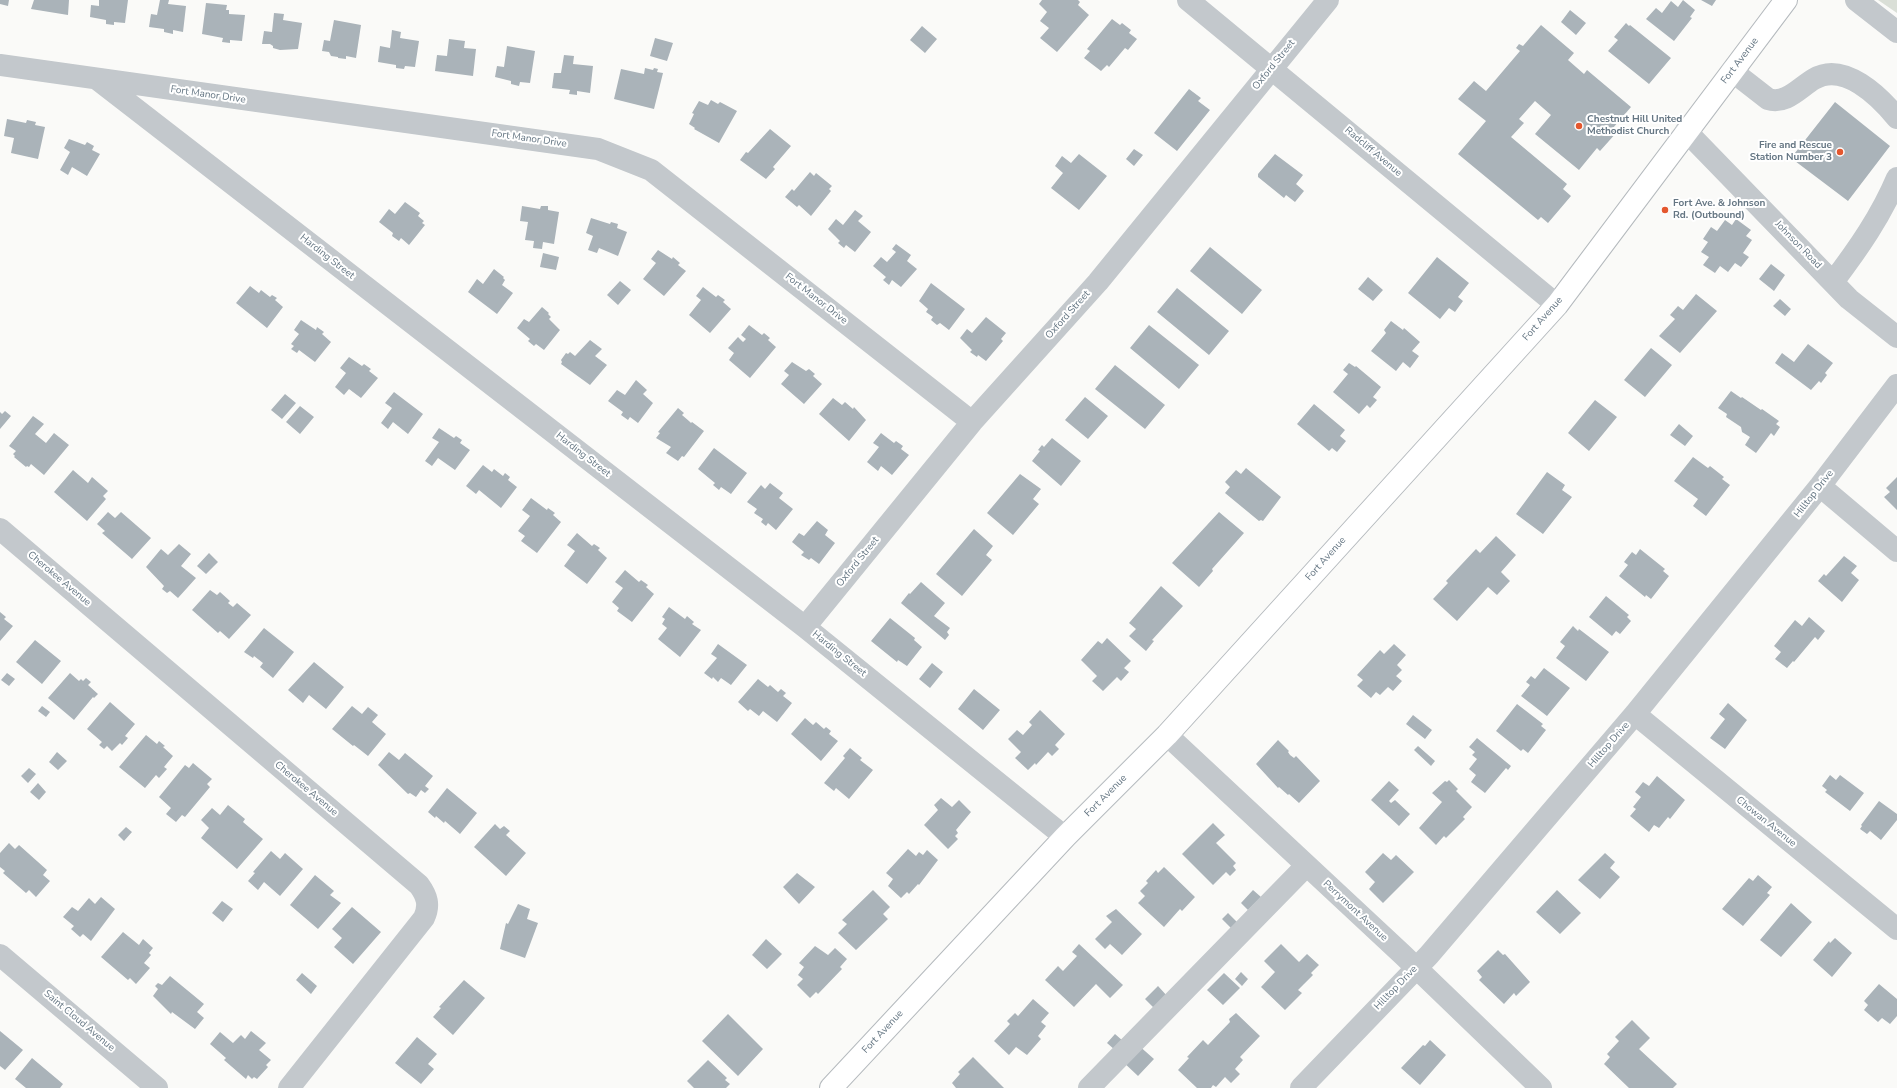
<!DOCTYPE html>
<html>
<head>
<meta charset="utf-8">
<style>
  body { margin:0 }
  canvas { display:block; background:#fafaf8 }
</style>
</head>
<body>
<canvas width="1897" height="1088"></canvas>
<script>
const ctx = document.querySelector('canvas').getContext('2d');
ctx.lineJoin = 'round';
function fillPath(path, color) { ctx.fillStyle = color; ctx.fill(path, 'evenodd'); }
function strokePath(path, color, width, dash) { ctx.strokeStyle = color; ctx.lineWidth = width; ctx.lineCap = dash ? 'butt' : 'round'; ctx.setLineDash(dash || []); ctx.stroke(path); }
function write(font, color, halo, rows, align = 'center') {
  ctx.font = font + ' "Nunito Sans",sans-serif'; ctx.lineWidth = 4; ctx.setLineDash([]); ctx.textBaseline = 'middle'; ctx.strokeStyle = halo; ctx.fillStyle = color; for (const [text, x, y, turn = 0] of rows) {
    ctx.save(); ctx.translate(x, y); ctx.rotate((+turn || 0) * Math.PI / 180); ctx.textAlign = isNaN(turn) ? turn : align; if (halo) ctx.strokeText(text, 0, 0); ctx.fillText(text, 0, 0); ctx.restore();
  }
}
const green = new Path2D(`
  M1878 0H1897V13Z`);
const building = new Path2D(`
  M0 0H9L8 6 0 4Z
  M34 0H69L68 15 31 9Z
  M99 0H128L125 23 114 22V25L106 24V20L90 17 91 5 99 6Z
  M160 0H169L168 4 186 6 183 32 173 30V34L164 32V29L149 27 151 14 157 15Z
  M1042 0H1078L1080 2 1078 5 1089 15 1057 52 1040 38 1049 28 1040 21 1047 12 1039 4Z
  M1683 0 1695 10 1690 17 1692 18 1674 41 1646 19 1656 8 1662 13 1671 1 1678 7Z
  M1701 0H1716L1712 6Z
  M206 3 227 5 226 10H229V14L245 15 242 41 230 40V43L222 42 223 38 202 34Z
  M1570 10 1586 23 1576 35 1561 22Z
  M274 13 284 14 283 20 302 23 298 49 280 50 273 48V46L270 44H262L264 31 272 32Z
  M1112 19 1120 25 1122 23 1131 30 1129 33 1137 39 1128 50 1125 48 1109 67 1107 65 1101 71 1084 58 1090 51 1087 49Z
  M334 20 361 25 356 58 346 56V59L338 58V57L331 56 329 52 322 51 324 40 330 41Z
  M1626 23 1629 26 1630 25 1671 58 1649 84 1608 51 1618 40 1614 37Z
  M1541 25 1574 53 1568 60 1584 74 1587 70 1631 107 1613 128 1617 132 1600 151 1597 148 1579 170 1535 134 1551 115 1535 101 1519 119 1524 123 1511 137 1567 184 1563 189 1571 196 1548 223 1541 217 1538 220 1458 154 1486 121 1458 99 1474 81 1486 91 1520 51 1516 48 1519 44 1523 46Z
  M922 26 937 39 925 53 910 40Z
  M392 30 401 32 400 38 419 41 415 67 405 66 404 69 396 68V65L378 62 380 46 390 48Z
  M655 38 673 43 667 61 650 56Z
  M449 39 465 41 464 48 476 49 473 76 435 71 437 55 447 56Z
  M507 46 535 51 530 83 520 82 519 86 511 84V81L495 77 497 66 504 67Z
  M564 55 574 56 573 64 593 66 590 93 577 91V95L569 94 570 90 552 88 554 73H561Z
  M645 68 653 70 654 68 658 69 657 72 663 73 654 109 614 99 621 69 644 74Z
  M1189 89 1201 98 1198 101 1210 110 1177 151 1154 133Z
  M711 100 718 104 720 102 737 111 719 143 694 129 695 128 689 124 694 114 692 113 699 101 708 105Z
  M1835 102 1890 146 1848 201 1791 158Z
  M7 119 26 123 27 120 36 122 35 125 45 127 38 159 11 153 14 138 4 136Z
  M770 129 791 146 773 167 775 169 766 179 740 160 746 152 748 153Z
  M69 139 85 145 87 142 94 146 92 150 100 154 87 176 72 167 68 175 60 170 70 152 64 148Z
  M1134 149 1143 155 1134 166 1126 159Z
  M1079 154 1107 176 1079 210 1051 188 1063 173 1055 166 1062 156 1071 163Z
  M1275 154 1303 175 1296 184 1304 191 1295 202 1286 195 1284 198 1258 177V174Z
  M810 172 814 176 816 173 832 186 829 189 831 191 811 216 799 205 797 207 785 197 792 189 794 191Z
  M405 202 420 213 418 216 424 221 422 223 425 225 409 245 401 238 399 241 392 236 393 233 379 222 389 209 395 214Z
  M522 206 540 209 541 206H548V210L559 212 554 244 543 242 542 249 533 248 534 241 525 240 528 222 520 221Z
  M855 210 863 216 858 221 871 232 855 252 846 245 844 248 838 243 840 241 828 229 836 219 843 225Z
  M591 218 610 224 611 222 618 224 617 228 627 232 618 256 599 248 597 253 588 250 593 236 586 233Z
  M1736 219 1751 230 1746 236 1752 240 1743 253 1749 257 1741 267 1735 263 1728 272 1720 266 1715 273 1703 265 1709 257 1701 252 1708 242 1703 239 1711 227 1717 231 1725 220 1732 225Z
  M896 244 911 255 907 261 917 269 901 287 892 280 889 285 883 280 886 277 873 266 881 257 887 262 896 252 892 249Z
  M1210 247 1262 290 1242 314 1190 271Z
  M658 250 672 259 673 257 680 263 678 265 686 271 664 296 643 279 656 263 651 259Z
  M543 253 559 257 556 270 540 267Z
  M1437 257 1469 283 1458 297 1463 301 1455 312 1449 308 1440 319 1408 293Z
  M1771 264 1785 275 1774 291 1759 279Z
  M494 269 504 277 503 278 505 280 502 285 513 293 497 314 468 292 477 279 483 284Z
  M1368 277 1383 290 1373 301 1358 289Z
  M620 281 631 290 618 305 607 295Z
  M931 283 965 309 949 330 940 323 937 325 931 320 933 317 926 312 928 309 919 301Z
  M250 286 259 293 261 290 270 297 272 295 277 298 275 300 283 307 267 328 236 303Z
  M703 287 716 297 718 295 725 300 723 302 731 309 710 333 689 315 701 300 696 296Z
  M1177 288 1229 331 1209 355 1157 312Z
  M1696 294 1717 311 1680 353 1659 336 1675 319 1670 315 1678 306 1683 310Z
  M1780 299 1791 309 1785 316 1773 306Z
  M542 307 549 313 548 314 551 317 549 319 560 330 544 350 536 344 534 346 528 341 530 339 517 328 524 319 529 322Z
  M986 317 1006 333 1001 339 1003 341 986 361 978 355 977 357 970 352 972 350 960 338 967 329 972 333Z
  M301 320 316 330 317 327 324 332 322 334 331 342 315 362 299 350 297 353 291 349 294 346 291 344 299 334 294 330Z
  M1391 321 1403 330 1404 328 1420 342 1412 351 1419 356 1410 368 1403 362 1396 371 1371 351 1386 333 1384 330Z
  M749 325 762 335 764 333 770 338 768 340 776 347 750 378 729 360 734 353 728 348 738 337 743 342 746 339 741 335Z
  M1149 325 1199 365 1179 389 1130 348Z
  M590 340 602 349 595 356 607 365 590 385 561 364 562 362 561 360 566 353 568 354 570 352 575 356Z
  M1808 344 1833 363 1825 373 1827 375 1821 383 1819 381 1811 390 1775 363 1782 353 1794 362Z
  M1651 348 1672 365 1645 397 1624 380Z
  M349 357 362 366 364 364 371 369 369 371 378 378 361 398 349 389 344 395 335 387 346 373 340 368Z
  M792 362 806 371 809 369 815 374 813 376 822 384 804 404 781 384 789 375 784 371Z
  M1349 363 1355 367 1356 366 1381 387 1373 397 1377 400 1370 408 1367 405 1359 414 1333 392 1348 374 1343 370Z
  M1115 365 1165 405 1145 429 1095 389Z
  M636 380 647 390 643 394 653 403 638 423 630 417 628 420 621 415 623 412 608 401 617 390 625 395Z
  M1731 391 1741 398 1742 397 1761 410 1762 409 1779 421 1776 424 1780 427 1774 436 1771 433 1756 453 1745 445 1750 437 1742 432 1741 427 1726 417 1727 414 1718 408Z
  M394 392 423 414 408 434 393 422 388 429 381 423 392 408 385 403Z
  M285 394 296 403 282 419 271 410Z
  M1085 397 1108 416 1088 439 1065 420Z
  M833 398 842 405 845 402 853 409 854 407 866 420 849 441 819 414Z
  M1595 400 1617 417 1589 451 1568 433Z
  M1314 404 1345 430 1340 436 1346 441 1337 452 1332 448 1329 451 1297 424Z
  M300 406 314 417 300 434 286 422Z
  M678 408 684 413 682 415 689 421 691 423 692 422 704 431 684 457 682 456 678 461 666 453 671 447 656 438 660 433 658 432Z
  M5 411 11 416 0 429V412L2 414Z
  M33 416 44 424 35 434 46 443 54 433 69 445 44 475 31 464 29 467 27 466 26 467 14 457 15 456 13 454 16 451 9 446Z
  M1679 424 1693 436 1685 446 1670 435Z
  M439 428 454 438 456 436 462 440 460 443 470 450 455 470 438 458 432 466 425 461 439 442 432 438Z
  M881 433 894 443 896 441 903 446 901 449 909 455 892 475 881 466 878 471 867 462 879 447 873 443Z
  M1052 438 1081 461 1061 486 1032 461 1040 451 1038 450 1042 445 1044 447Z
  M714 448 747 473 731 494 721 487 719 490 713 485 715 483 698 469Z
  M1693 457 1708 468 1710 466 1724 477 1722 479 1730 485 1706 516 1693 506 1698 499 1674 481Z
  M483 465 492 472 494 469 503 476 505 473 510 477 508 480 517 487 501 508 479 490 476 494 466 486Z
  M1246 468 1281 497 1263 521 1261 520 1259 521 1225 493 1230 487 1225 482 1236 470 1241 474Z
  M73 470 88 483 92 477 108 491 103 496 106 499 87 521 54 492Z
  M1547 472 1565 485 1562 490 1572 497 1543 534 1516 514Z
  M1020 474 1041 489 1033 499 1039 504 1013 535 987 513Z
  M1897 477V510L1884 497 1890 492 1886 488Z
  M770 483 783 493 779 498 793 509 776 530 768 523 766 526 761 522 763 519 754 513 757 509 747 502 761 485 765 489Z
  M531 498 547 510 548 508 555 513 553 515 561 522 537 553 521 541 525 536 518 531 530 516 522 510Z
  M108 512 115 518 121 512 151 538 132 559 102 533 105 531 97 524Z
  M1219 512 1244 533 1212 569 1213 571 1199 587 1172 563Z
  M817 521 828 530 825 535 835 543 819 564 811 558 809 560 801 555 804 552 792 542 799 533 804 536Z
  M974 529 993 546 986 555 992 560 962 596 936 574Z
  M577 533 592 546 594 544 600 548 598 550 607 558 587 584 564 566 575 551 567 545Z
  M1496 536 1516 555 1501 572 1510 581 1497 595 1488 587 1457 621 1433 599 1448 583 1446 581 1476 549 1480 553Z
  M179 544 191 554 181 566 196 578 178 598 170 591 167 593 162 589 164 586 146 567 161 549 168 555Z
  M1640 549 1665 569 1663 571 1669 576 1651 599 1646 595 1645 597 1619 576 1628 565 1624 562 1632 552 1636 555Z
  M209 553 218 562 206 574 197 566Z
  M1844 556 1857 566 1851 573 1859 580 1842 602 1818 581 1824 574 1826 576Z
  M625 570 639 582 641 580 648 585 646 587 654 594 632 622 617 611 619 608 612 602 623 588 615 582Z
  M921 582 945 603 934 616 950 628 947 632 949 635 945 640 902 604 901 603 909 593 910 594Z
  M1161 586 1183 606 1152 640 1154 641 1146 651 1129 636 1136 629 1129 623Z
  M210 590 217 595 220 592 230 601 228 603 233 607 237 603 251 615 229 639 220 631 218 633 192 610Z
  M1606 596 1629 615 1627 617 1631 621 1620 634 1616 631 1612 636 1589 617Z
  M669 607 685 619 687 616 694 622 692 624 701 630 680 657 658 639 667 628 662 624 665 619 662 617Z
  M0 612 6 617 4 619 13 626 0 641Z
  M1809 617 1825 631 1818 640 1815 637 1794 662 1793 661 1787 668 1775 659 1781 652 1774 646 1795 620 1802 626Z
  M890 618 915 638 914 640 922 647 907 666 898 660 897 662 871 641Z
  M1573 626 1578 631 1579 629 1609 652 1586 681 1556 658 1565 646 1560 642Z
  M264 628 294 652 273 678 260 667 263 663 254 656 253 658 244 652Z
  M1107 638 1131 661 1124 668 1129 672 1121 681 1117 677 1103 691 1092 681 1097 676 1081 660 1098 641 1102 644Z
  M35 640 61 661 42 684 16 662Z
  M718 644 747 665 731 685 721 678 718 682 713 677 712 679 704 673 717 658 711 654Z
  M1394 644 1406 655 1397 665 1402 670 1396 676 1402 681 1393 691 1388 687 1380 695 1376 692 1371 698 1357 686 1363 680 1357 675 1380 650 1384 654Z
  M314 662 344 687 326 709 309 695 303 703 288 690Z
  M932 663 943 672 930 688 919 679Z
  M1544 668 1570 688 1547 716 1521 696 1530 685 1526 682 1531 676 1535 679Z
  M7 673 15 679 9 686 1 680Z
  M70 673 79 681 81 679 83 681 86 678 91 682 88 685 98 694 94 698 93 697 74 720 48 698Z
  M758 679 768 687 770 685 778 692 781 689 786 693 783 696 792 703 777 722 763 711 759 716 750 709 748 711 738 702Z
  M974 689 1000 710 983 730 958 709Z
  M110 702 135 724 125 736 128 738 122 745 120 743 112 751 107 746 104 749 99 745 102 742 87 729Z
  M1728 703 1747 720 1725 749 1710 738 1725 719 1719 714Z
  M1517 704 1543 724 1541 726 1546 730 1528 753 1523 749 1521 751 1496 731Z
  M42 706 50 712 46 717 38 711Z
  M352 706 362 714 368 707 378 715 372 722 386 734 368 756 354 745 353 746 332 729Z
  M1040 710 1065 734 1055 745 1059 749 1052 756 1048 752 1036 765 1035 763 1028 770 1015 758 1021 752 1008 739 1017 730 1023 735 1032 725 1029 722Z
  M1413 715 1432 730 1425 739 1406 724Z
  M805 718 813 725 816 722 824 729 826 727 831 731 829 734 838 741 821 761 791 734Z
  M146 735 157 744 159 741 165 746 163 747 173 756 164 767 167 769 159 778 156 775 145 788 119 767Z
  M1477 738 1511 766 1508 770 1506 768 1485 793 1471 782 1476 775 1469 769 1477 759 1472 755 1475 752 1469 747Z
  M1278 740 1289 751 1288 752 1290 755 1294 758 1296 756 1320 781 1299 803 1289 794 1288 795 1279 787 1278 788 1256 764Z
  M1418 746 1435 761 1431 766 1414 750Z
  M850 748 862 758 860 760 873 770 849 799 836 788 834 791 824 783 845 758 843 756Z
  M57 752 67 761 58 770 49 762Z
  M389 752 399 760 405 753 433 776 425 786 429 789 425 793 421 790 416 797 410 793 408 794 378 765Z
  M193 763 212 779 207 784 210 787 185 817 182 815 176 822 166 814 171 808 159 797 185 765 189 768Z
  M29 768 36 774 28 783 21 776Z
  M1830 775 1836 780 1840 775 1864 793 1850 811 1825 792 1827 790 1822 786Z
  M1657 776 1685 800 1670 819 1668 817 1659 828 1654 825 1649 832 1630 816 1636 809 1633 807 1641 797 1635 792 1643 782 1649 786Z
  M1449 780 1458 789 1456 791 1472 807 1463 817 1465 819 1446 838 1444 836 1436 845 1419 828 1442 802 1432 793 1445 781 1447 782Z
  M1389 781 1399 790 1389 801 1391 803 1395 800 1410 814 1399 826 1371 800Z
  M38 783 46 792 39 800 30 792Z
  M447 788 477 813 460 834 445 821 444 823 436 816 435 818 428 812Z
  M941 798 952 807 959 800 971 812 956 830 958 833 955 836 958 839 948 849 924 825 938 810 934 805Z
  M1879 801 1897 814V820L1881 840 1870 831 1867 834 1860 829 1862 826 1861 825Z
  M228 805 245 819 243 822 263 839 237 869 201 838 209 828 201 820 212 808 220 815Z
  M1213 823 1225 835 1216 843 1236 863 1233 866 1236 870 1230 876 1226 872 1213 885 1182 854Z
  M495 824 500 829 504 826 510 831 506 835 526 853 506 876 474 847Z
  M126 827 132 832 124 841 118 835Z
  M9 843 15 849 19 845 47 870 43 875 50 881 36 897 29 890 26 893 3 873 5 871 0 867V853Z
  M908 849 916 856 919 852 923 855 927 850 938 860 919 885 918 884 909 894 907 892 901 898 888 886 893 879 886 873Z
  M271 851 280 859 285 853 303 869 280 896 264 882 258 890 248 881 255 873 253 872Z
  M1383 853 1391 860 1396 855 1414 872 1383 903 1369 889 1375 882 1365 872Z
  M1605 853 1615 862 1610 868 1620 877 1600 899 1578 880Z
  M1164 867 1195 897 1182 911 1180 909 1164 927 1138 903 1145 896 1140 891 1148 883 1146 881 1156 870 1158 873Z
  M797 873 815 887 799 904 783 887Z
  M315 875 334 891 330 895 341 903 318 929 290 905Z
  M1758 875 1772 887 1767 893 1770 895 1743 926 1722 909 1749 878 1753 881Z
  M873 890 890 907 883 914 888 919 856 950 838 933 847 924 842 920Z
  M1253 890 1261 897 1248 910 1241 903Z
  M1557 890 1581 913 1560 934 1536 912Z
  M101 897 115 909 91 941 83 934 80 937 71 929 74 926 63 917 72 907 78 911 89 898 95 904Z
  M222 901 233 909 223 922 212 913Z
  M1791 903 1812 922 1781 957 1760 940Z
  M518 904 530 909 527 919 538 923 525 958 500 949 506 923 508 924Z
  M352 907 381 932 353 964 334 947 342 938 332 929Z
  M1116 909 1142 934 1122 955 1110 944 1105 949 1095 939 1112 922 1106 916Z
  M1228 913 1237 922 1231 928 1222 919Z
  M123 932 139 945 143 939 153 948 149 953 151 955 144 963 150 968 136 984 130 978 128 980 101 957Z
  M1835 938 1852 953 1832 977 1813 960 1829 941 1830 943Z
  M766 939 782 954 767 969 752 955Z
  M1079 944 1123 985 1110 998 1096 984 1074 1007 1045 980 1058 966 1063 971 1077 956 1072 952Z
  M1281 944 1299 962 1307 954 1319 965 1311 973 1313 975 1298 990 1302 993 1285 1010 1261 987 1275 972 1264 961Z
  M815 946 828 955 835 948 847 959 840 967 842 969 818 994 816 992 810 998 797 985 803 979 798 975 804 967 799 963Z
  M1498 950 1503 955 1505 954 1530 982 1516 996 1514 993 1504 1004 1479 980 1482 977 1477 971Z
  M1241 972 1248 979 1242 986 1235 979Z
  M302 973 317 986 311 994 296 980Z
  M1224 973 1240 988 1223 1005 1207 990Z
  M170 976 204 1004 197 1012 204 1018 195 1029 172 1012 171 1014 153 996 158 989 155 986 158 983 162 985Z
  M464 980 485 998 453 1035 433 1017 441 1008 439 1007Z
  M1879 984 1897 999V1016L1890 1024 1882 1018 1878 1022 1864 1010 1868 1005 1864 1001Z
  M1158 986 1168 997 1156 1010 1145 999Z
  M1033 999 1049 1013 1041 1022 1046 1026 1038 1036 1041 1039 1027 1055 1016 1047 1009 1055 994 1041 1010 1024 1007 1021 1015 1013 1018 1016Z
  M1236 1013 1260 1036 1240 1057 1243 1060 1235 1069 1240 1074 1231 1083 1225 1077 1216 1087 1213 1085 1211 1088H1197L1178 1070 1189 1058 1187 1057 1203 1040 1208 1045 1230 1022 1229 1019Z
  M728 1014 763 1049 738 1076 702 1041Z
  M1632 1020 1650 1038 1639 1049 1677 1084 1673 1088H1629L1604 1064 1610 1057 1607 1054 1619 1041 1615 1037Z
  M0 1031 23 1050 5 1070 0 1066Z
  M251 1031 266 1043 259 1050 271 1060 266 1065 268 1067 257 1079 254 1077 252 1079 248 1075 246 1079 224 1060 226 1058 210 1044 220 1032 233 1043 241 1035 245 1039Z
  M1115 1034 1123 1041 1115 1050 1107 1043Z
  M417 1037 437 1054 428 1064 434 1069 421 1084 395 1063Z
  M1430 1040 1446 1055 1420 1085 1401 1068 1423 1045 1425 1046Z
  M1137 1044 1154 1059 1138 1076 1121 1060Z
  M973 1057 1004 1088H956L952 1083 960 1074 958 1072Z
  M32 1058 63 1084 60 1088H26L15 1079Z
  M708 1060 727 1078 725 1080 730 1084 726 1088H694L687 1081Z`);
const minor = new Path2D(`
  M1188 0 1557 305
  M1856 0 1897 32
  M0 65 598 149 651 170 972 422
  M1732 71 1768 99C1786 105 1800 87 1814 79 1844 61 1880 97 1897 118
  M97 79 805 627 1065 837
  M1686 131 1849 299 1897 337
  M1833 282C1858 249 1881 216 1897 178
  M1820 486 1897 551
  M0 529 419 885C427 896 430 905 424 918L289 1088
  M805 627 972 422 1098 282 1328 0
  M1635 714 1897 929
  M1167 735 1403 955 1541 1088
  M0 955 157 1088
  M1089 1088 1306 866
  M1301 1088 1429 955 1635 714 1820 486 1897 385`);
const major = new Path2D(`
  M831 1088 1065 837 1167 735 1557 305 1786 0`);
const markers = [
  [1579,126,4,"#e4572e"],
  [1840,152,4,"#e4572e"],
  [1665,210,4,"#e4572e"]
];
const streetNames = [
  ["Fort Avenue",1740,61,-53],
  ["Oxford Street",1274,65,-51],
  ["Fort Manor Drive",208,95,8],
  ["Fort Manor Drive",529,139,8],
  ["Radcliff Avenue",1373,152,40],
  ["Johnson Road",1798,245,46],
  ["Harding Street",327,257,38],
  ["Fort Manor Drive",816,299,38],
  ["Oxford Street",1068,315,-48],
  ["Fort Avenue",1543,319,-49],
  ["Harding Street",583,455,38],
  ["Hilltop Drive",1814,494,-52],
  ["Fort Avenue",1326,559,-48],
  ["Oxford Street",858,562,-51],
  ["Cherokee Avenue",59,579,40],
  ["Harding Street",839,654,39],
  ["Hilltop Drive",1609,745,-49],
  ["Cherokee Avenue",306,789,40],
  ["Fort Avenue",1106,796,-45],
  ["Chowan Avenue",1766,822,39],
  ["Perrymont Avenue",1355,911,43],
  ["Hilltop Drive",1396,988,-46],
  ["Saint Cloud Avenue",79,1021,40],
  ["Fort Avenue",883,1032,-47]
];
const poiNames = [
  ["Chestnut Hill United",1587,120],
  ["Methodist Church",1587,132],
  ["Fire and Rescue",1832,146,"right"],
  ["Station Number 3",1832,158,"right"],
  ["Fort Ave. & Johnson",1673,204],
  ["Rd. (Outbound)",1673,216]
];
fillPath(green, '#dadfd7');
fillPath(building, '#aab3b9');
strokePath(major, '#b5babe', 24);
strokePath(minor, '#c3c8cc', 22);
strokePath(major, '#fff', 22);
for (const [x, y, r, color] of markers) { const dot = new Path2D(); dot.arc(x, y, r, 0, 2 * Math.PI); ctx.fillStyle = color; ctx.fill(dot); strokePath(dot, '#fff', 1.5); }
write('10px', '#657683', '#fff', streetNames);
write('bold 10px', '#657683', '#fff', poiNames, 'left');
</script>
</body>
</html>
